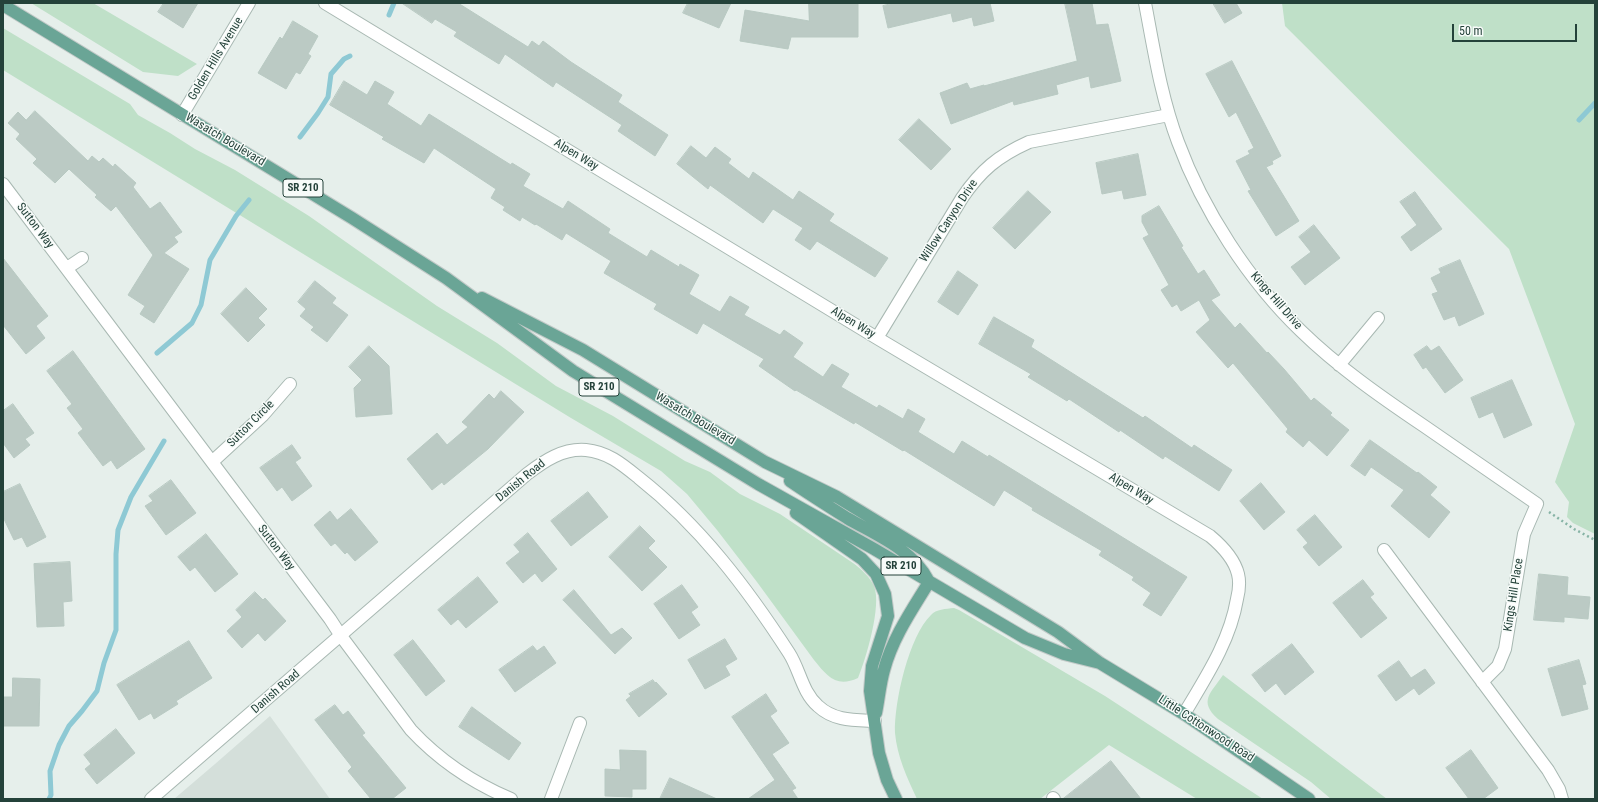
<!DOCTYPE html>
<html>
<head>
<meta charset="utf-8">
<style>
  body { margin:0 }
  #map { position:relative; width:1598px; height:802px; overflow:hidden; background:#e6efeb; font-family:"Roboto Condensed",sans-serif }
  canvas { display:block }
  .frame { position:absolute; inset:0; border:4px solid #24423a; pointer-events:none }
  .scale { position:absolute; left:1452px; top:24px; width:125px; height:18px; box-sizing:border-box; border:2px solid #24423a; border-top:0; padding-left:5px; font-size:12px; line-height:14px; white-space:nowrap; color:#24423a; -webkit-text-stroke:3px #f7fbf9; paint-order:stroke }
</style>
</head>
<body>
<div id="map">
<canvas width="1598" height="802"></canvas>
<div class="frame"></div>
<div class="scale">50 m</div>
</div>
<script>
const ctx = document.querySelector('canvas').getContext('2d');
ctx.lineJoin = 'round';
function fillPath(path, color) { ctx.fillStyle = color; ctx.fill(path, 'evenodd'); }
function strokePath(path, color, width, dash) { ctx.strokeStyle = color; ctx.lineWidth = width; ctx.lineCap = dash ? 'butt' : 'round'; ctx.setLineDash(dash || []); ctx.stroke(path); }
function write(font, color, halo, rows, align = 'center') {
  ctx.font = font + ' "Roboto Condensed",sans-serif'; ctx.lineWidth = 3; ctx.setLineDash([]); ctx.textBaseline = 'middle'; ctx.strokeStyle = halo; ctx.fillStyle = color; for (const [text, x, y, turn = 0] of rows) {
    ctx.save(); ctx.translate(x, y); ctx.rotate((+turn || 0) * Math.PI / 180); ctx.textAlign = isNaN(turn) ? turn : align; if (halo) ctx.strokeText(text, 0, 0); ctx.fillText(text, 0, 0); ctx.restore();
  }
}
const built = new Path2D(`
  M270 716 330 799H174L215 764Z`);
const green = new Path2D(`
  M31 3H93L197 64 178 76 143 72Z
  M1282 3H1595V534L1573 523 1567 517 1569 502 1555 482 1575 424 1509 249 1285 26Z
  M3 28 130 104 138 115 170 133 195 149 235 170 309 216 437 306 497 343 556 386 613 416 685 461 710 472 740 494 780 514 853 563C861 569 870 577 874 586 882 605 866 659 858 678 836 688 827 676 814 660L757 582 717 530 687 494 661 471 571 418 3 70Z
  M954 608 959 610 1105 696 1263 799H1197L1109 745 1040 799H917C907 778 897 756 895 733 894 702 909 636 931 615 936 609 946 609 954 608Z
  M1223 675 1387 799H1331L1311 782 1218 719C1198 701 1211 693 1223 675Z`);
const stream = new Path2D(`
  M389 15 394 3
  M1579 120 1595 103
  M300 137 318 113 328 97 331 74 344 59 350 56
  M157 353 192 323 201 305 210 260 236 216 249 200
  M49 799 51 795 50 771 59 745 69 726 82 711 97 691 104 663 116 630V554L118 530 131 497 164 441`);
const building = new Path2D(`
  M164 3H198L183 28 158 12Z
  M402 3H458L528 47 532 41 539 46 543 41 571 62 622 95 618 102 668 135 655 156 618 131 622 125 556 82 553 87 505 54 499 64 454 36 457 32 435 19 432 23Z
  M688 3H731L719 28 683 13Z
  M809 3H858V37H791L788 49 740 41 745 10 809 21Z
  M894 3H990L994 21 974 26 972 17 953 22 951 13 888 28 883 6Z
  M1065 3H1092L1096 25 1108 24 1121 81 1091 88 1089 76 1056 85 1058 94 1014 105 1013 101 951 124 940 93 967 83 970 89 984 85V86L1077 61Z
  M1213 3H1236L1242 13 1225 23Z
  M293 21 318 36 308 54 311 56 300 74 296 72 286 89 258 73 280 37 282 39Z
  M1232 61 1281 156 1272 161 1273 164 1266 167 1299 221 1276 236 1248 191 1251 190 1236 161 1250 154 1248 151 1254 148 1236 112 1229 117 1206 74Z
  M344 81 367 95 375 81 394 92 387 104 421 126 429 114 511 165 512 163 530 174 523 186 563 209 568 201 610 229 608 233 647 257 651 250 679 267 680 264 699 275 689 294 720 312 730 296 749 307 744 315 780 335 784 330 803 343 793 357 823 377 832 364 849 374 841 387 877 408 879 405 903 419 908 409 925 419 918 432 954 454 962 441 988 457 989 455 1187 577 1161 616 1143 605 1151 593 1132 580 1134 577 1099 555 1102 551 1032 510 1033 508 1004 490 994 506 904 450 903 451 855 422 854 424 796 390 795 391 759 366 764 359 703 323 697 334 654 309 657 304 604 273 611 261 566 233 562 240 536 224 535 225 522 217 520 221 503 210 505 207 491 198 496 189 434 148 424 163 382 139 384 137 330 105Z
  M35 111 88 161 92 156 99 162 103 158 113 167 115 164 136 183 133 187 150 209 160 202 182 232 174 237 178 242 164 253 189 269 154 323 140 314 145 306 128 295 153 255 116 206 111 211 95 197 97 195 69 169 55 183 33 163 37 159 16 139 20 134 8 123 18 112 26 120Z
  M919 119 951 149 931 170 899 140Z
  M691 146 706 158 715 147 731 159 728 163 749 179 753 172 793 200 799 191 834 214 829 221 888 258 875 277 817 241 810 250 795 240 803 228 773 209 763 223 710 185 708 189 677 164Z
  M1138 154 1146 195 1124 199 1122 190 1102 194 1096 163Z
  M1028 191 1051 212 1015 249 993 228Z
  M1415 192 1442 229 1411 251 1401 237 1417 225 1400 202Z
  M1159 206 1183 246 1181 247 1198 274 1204 270 1220 295 1211 300 1235 328 1240 323 1267 353 1268 352 1284 369 1311 401 1314 398 1332 413 1330 415 1349 430 1327 456 1309 440 1303 447 1286 432 1288 429 1233 363 1228 368 1196 332 1210 320 1199 300 1181 311 1177 304 1172 307 1161 290 1169 285 1143 238 1149 235 1142 222V216Z
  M1314 225 1340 258 1305 285 1291 267 1311 252 1299 237Z
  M3 258 48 316 36 326 45 338 26 354 3 325Z
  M1460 260 1484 314 1459 326 1455 316 1444 320 1432 294 1438 292 1431 278 1441 273 1439 269Z
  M958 271 978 285 958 315 938 302Z
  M315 281 336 298 332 303 348 315 327 342 311 330 314 327 300 316 306 309 298 302Z
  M246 288 267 309 258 318 265 325 248 342 221 314Z
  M994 317 1034 340 1031 347 1143 418 1145 416 1192 448 1194 445 1232 470 1219 491 1165 456 1163 459 1120 430 1119 432 1069 399 1067 401 1028 377 1031 374 979 344Z
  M369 346 389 366 392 414 356 417 354 388 362 380 349 367Z
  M1427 346 1431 351 1439 346 1463 380 1445 393 1426 367 1423 369 1414 355Z
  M73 351 145 449 117 469 111 460 103 466 78 433 83 429 67 408 72 404 47 371Z
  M1512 380 1532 425 1504 438 1493 412 1479 418 1471 398Z
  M501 391 524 412 488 449 444 485 442 482 432 490 407 459 437 433 447 445 468 427 462 422 489 394 494 399Z
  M13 404 34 433 25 439 30 445 14 458 3 443V411Z
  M1370 440 1417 473 1418 472 1437 487 1430 495 1450 512 1429 538 1391 506 1404 490 1371 467 1365 476 1351 466Z
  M292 445 301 458 295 462 312 486 292 501 282 487 277 491 260 468Z
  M171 480 196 513 166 535 145 506 153 501 149 496Z
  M1261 483 1285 512 1264 530 1240 501Z
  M20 484 46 537 27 547 22 537 14 540 3 517V492Z
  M588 492 608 517 571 546 551 521Z
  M351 509 378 542 355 561 347 552 345 554 335 543 331 546 314 525 330 511 337 520Z
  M1315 515 1342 547 1319 566 1303 547 1308 543 1297 530Z
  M640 526 655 541 648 548 667 567 642 591 609 557Z
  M528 533 557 569 542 582 535 573 523 583 506 563 520 552 514 545Z
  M206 534 238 574 215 592 195 567 190 571 178 557Z
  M70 562 72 601 63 602 64 626 37 627 34 564Z
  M1539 574 1568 577 1567 595 1590 597 1588 619 1564 617V622L1534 620Z
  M478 577 498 602 466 628 458 619 451 625 438 610Z
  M1363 580 1374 594 1370 597 1387 618 1361 638 1333 603Z
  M682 585 698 607 691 612 700 625 679 639 654 604Z
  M574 590 611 635 622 628 632 638 615 654 563 600Z
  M255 592 263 600 265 598 286 621 265 641 258 633 242 648 227 631 242 617 236 610Z
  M725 639 737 659 725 666 730 675 705 689 688 660Z
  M413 640 445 681 426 696 394 655Z
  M189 641 212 678 176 701 178 704 154 719 151 713 139 720 117 685Z
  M1292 644 1314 672 1285 695 1276 683 1265 692 1252 675Z
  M533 646 537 651 544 646 556 663 515 692 499 670Z
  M1579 660 1586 684 1582 685 1588 709 1562 716 1548 669Z
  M1399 661 1411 678 1425 669 1435 683 1419 695 1414 688 1396 701 1378 676Z
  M13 678 40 679 39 726H3V697H12Z
  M653 680 655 683 656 682 667 694 639 717 626 700 631 696 629 694Z
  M766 694 777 711 770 716 789 743 772 754 796 788 792 790 798 799H748L775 780 732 717Z
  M335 705 343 715 348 711 365 733 362 735 406 788 392 799H371L348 771 352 767 315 720Z
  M472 707 521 743 509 760 459 727Z
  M116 729 135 753 97 784 85 769 91 764 84 755Z
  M620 750 646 751V789H632V797L605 796V769L620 770Z
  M1471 750 1498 788 1483 799H1469L1446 768Z
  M1111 761 1141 799H1063Z
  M670 778 717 799H660Z`);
const path = new Path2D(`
  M1549 512 1574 529 1595 540`);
const minor = new Path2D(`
  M325 3 877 338 1210 536C1222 546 1234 558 1238 574 1240 582 1239 591 1237 599 1230 641 1206 677 1184 714
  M1145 3C1154 50 1161 97 1178 142 1203 210 1249 281 1301 331 1338 367 1381 397 1424 426 1462 452 1499 478 1537 504L1524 534 1505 649 1498 666 1482 682
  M182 115 249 3
  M3 184 330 619 341 636 411 730C439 760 473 783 511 799
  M67 268 82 258
  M877 338 962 198C981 170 998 156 1029 142L1169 115
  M1339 365 1378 318
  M212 462 263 415 290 384
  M1384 550 1548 770 1559 789 1562 799
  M1053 798 1054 799
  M151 799 527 474C544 461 563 448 586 450 608 452 623 465 639 478 700 526 747 588 789 653 800 670 802 692 818 706 834 721 854 720 875 721
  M551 799 580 723`);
const major = new Path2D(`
  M3 5 352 218 446 278 573 371 758 484 874 549 1025 638 1064 654 1100 663
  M482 298 583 350 765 462 837 497 1058 632 1100 663 1184 714 1309 799
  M790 481C809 494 828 506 847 518 876 535 912 549 928 580
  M796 513 862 559 876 574 885 594 888 616 872 666 870 691 879 753 887 780 896 799
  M876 713C879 698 880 684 884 670 893 637 912 610 929 582`);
const shields = [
  [303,188,40],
  [599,387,40],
  [901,566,40]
];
const shieldNames = [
  ["SR 210",303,188],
  ["SR 210",599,387],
  ["SR 210",901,566]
];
const streetNames = [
  ["Golden Hills Avenue",216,59,-59],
  ["Wasatch Boulevard",225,140,31],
  ["Alpen Way",576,155,31],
  ["Willow Canyon Drive",949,221,-57],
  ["Sutton Way",35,226,53],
  ["Kings Hill Drive",1276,301,49],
  ["Alpen Way",853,323,31],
  ["Wasatch Boulevard",695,419,31],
  ["Sutton Circle",251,424,-45],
  ["Danish Road",521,481,-39],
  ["Alpen Way",1131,489,31],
  ["Sutton Way",276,548,53],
  ["Kings Hill Place",1514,595,-81],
  ["Danish Road",276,692,-41],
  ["Little Cottonwood Road",1206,729,33]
];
fillPath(built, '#d4dfda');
fillPath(green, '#bfe0c8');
strokePath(stream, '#8ec9d4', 5);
fillPath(building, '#bbcac4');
strokePath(building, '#b8c9c2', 1);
strokePath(minor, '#a8b8b2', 14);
strokePath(major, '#c2cac8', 14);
strokePath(path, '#86b3a5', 2.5, [2, 3]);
strokePath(minor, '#fff', 12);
strokePath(major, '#6aa596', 12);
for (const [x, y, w] of shields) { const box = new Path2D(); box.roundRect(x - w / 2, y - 9, w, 18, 3); ctx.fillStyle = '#f7fbf9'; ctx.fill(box); strokePath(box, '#24423a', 1); }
write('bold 11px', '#24423a', null, shieldNames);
write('12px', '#24423a', '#f7fbf9', streetNames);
</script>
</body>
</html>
